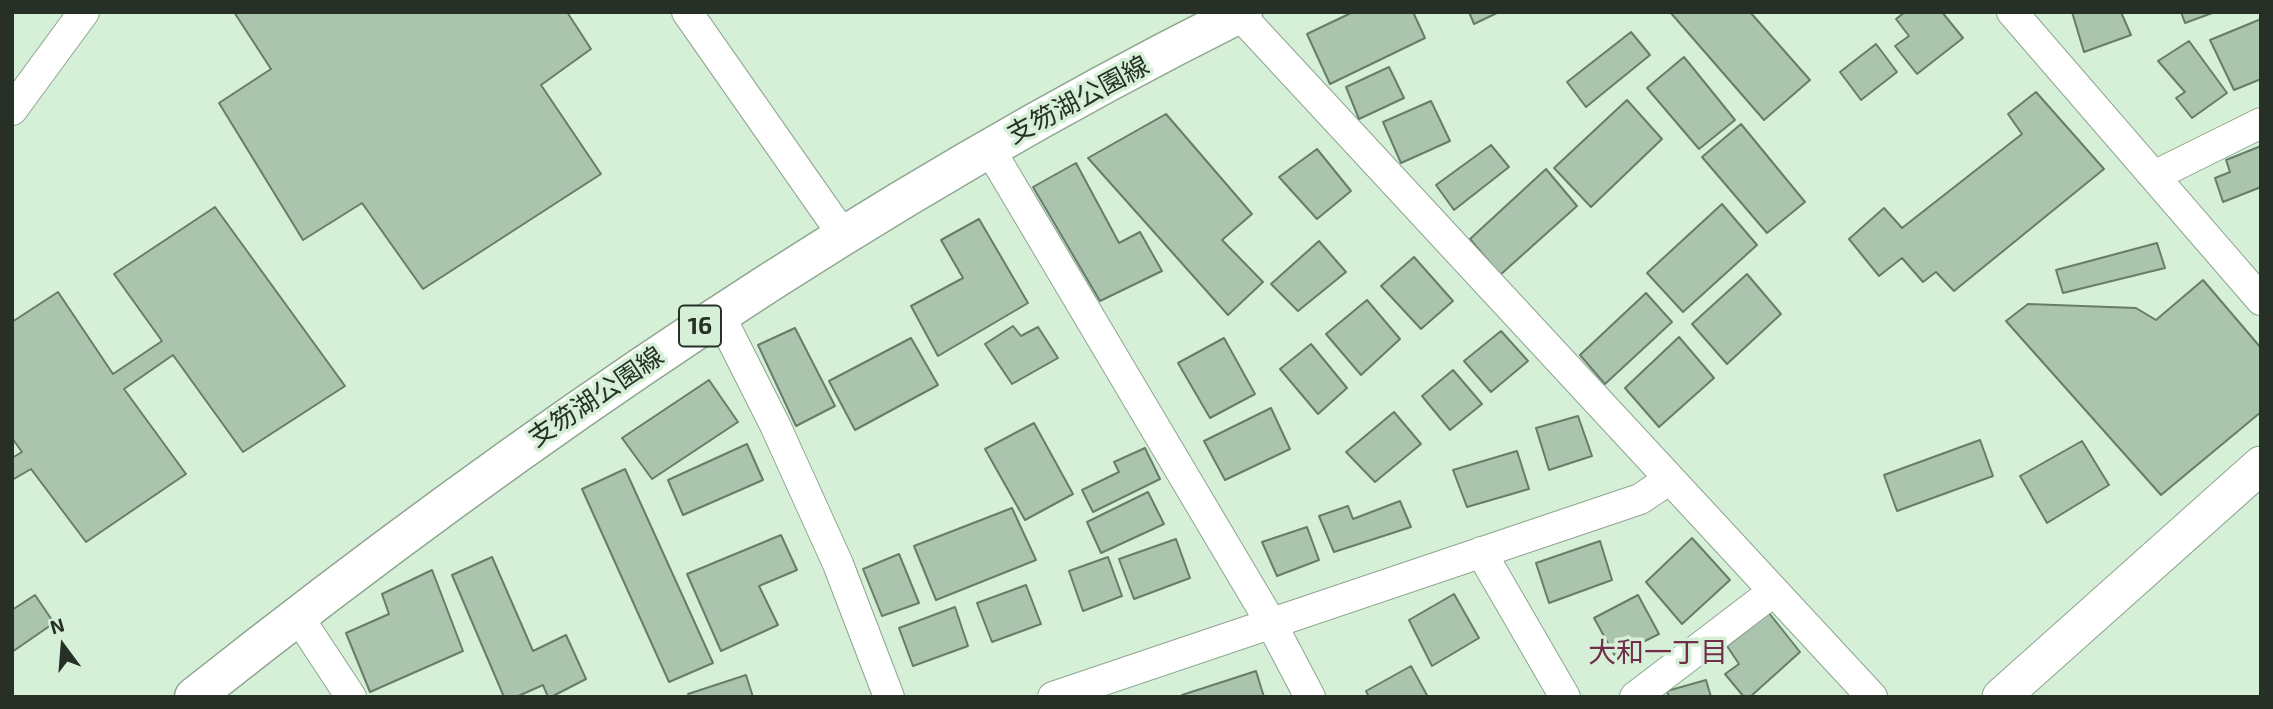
<!DOCTYPE html>
<html>
<head>
<meta charset="utf-8">
<style>
  body { margin:0 }
  #map { position:relative; width:2273px; height:709px; overflow:hidden; background:#d6efd7; font-family:"Exo 2",sans-serif }
  canvas { display:block }
  .frame { position:absolute; inset:0; border:14px solid #263027; pointer-events:none }
  .north { position:absolute; left:28px; top:611px; width:70px; height:70px; -webkit-text-stroke:5px #d6efd7; paint-order:stroke; rotate:344deg; font-size:19px; font-weight:700; line-height:28px; text-align:center; color:#263027 }
  .north::after { content:''; display:block; margin:auto; width:24px; height:32px; background:#263027; clip-path:polygon(50% 0,100% 100%,50% 72%,0 100%) }
</style>
</head>
<body>
<div id="map">
<canvas width="2273" height="709"></canvas>
<div class="frame"></div>
<div class="north">N</div>
</div>
<script>
const ctx = document.querySelector('canvas').getContext('2d');
ctx.lineJoin = 'round';
function fillPath(path, color) { ctx.fillStyle = color; ctx.fill(path, 'evenodd'); }
function strokePath(path, color, width, dash) { ctx.strokeStyle = color; ctx.lineWidth = width; ctx.lineCap = dash ? 'butt' : 'round'; ctx.setLineDash(dash || []); ctx.stroke(path); }
function write(font, color, halo, rows, align = 'center') {
  ctx.font = font + ' "Exo 2","Noto Sans JP",sans-serif'; ctx.lineWidth = 7; ctx.setLineDash([]); ctx.textBaseline = 'middle'; ctx.strokeStyle = halo; ctx.fillStyle = color; for (const [text, x, y, turn = 0] of rows) {
    ctx.save(); ctx.translate(x, y); ctx.rotate((+turn || 0) * Math.PI / 180); ctx.textAlign = isNaN(turn) ? turn : align; if (halo) ctx.strokeText(text, 0, 0); ctx.fillText(text, 0, 0); ctx.restore();
  }
}
const building = new Path2D(`
  M234 12H567L591 49 541 85 601 174 423 289 362 203 303 240 219 103 271 69Z
  M1353 12H1413L1425 38 1330 84 1307 34Z
  M1469 12H1499L1474 24Z
  M1670 12H1750L1810 80 1764 120Z
  M1905 12H1942L1963 38 1917 74 1895 46 1909 36 1896 19Z
  M2072 12H2121L2131 35 2084 52Z
  M2181 12H2215L2185 23Z
  M2261 19V79L2234 90 2210 40Z
  M1631 32 1650 55 1586 107 1567 82Z
  M2189 41 2227 93 2192 118 2176 98 2185 92 2158 61Z
  M1876 44 1897 72 1861 100 1840 72Z
  M1684 57 1735 120 1699 149 1647 88Z
  M1389 67 1404 98 1359 119 1346 87Z
  M2036 92 2104 169 1954 291 1936 272 1923 282 1902 258 1879 276 1849 239 1884 208 1902 228 2022 134 2008 114Z
  M1627 100 1662 139 1591 207 1554 168Z
  M1431 101 1450 141 1401 163 1383 122Z
  M1166 114 1252 214 1222 240 1263 282 1228 315 1088 158Z
  M1741 124 1805 202 1767 233 1702 157Z
  M1491 145 1509 167 1454 210 1436 185Z
  M2261 146V187L2223 202 2215 178 2230 172 2226 160Z
  M1317 149 1351 191 1317 219 1279 177Z
  M1076 163 1119 243 1140 232 1162 271 1100 301 1033 187Z
  M1546 169 1577 206 1500 275 1470 239Z
  M1722 204 1757 245 1683 312 1647 273Z
  M215 207 345 386 243 452 173 355 124 389 186 474 86 542 31 469 12 480V458L22 452 12 438V322L58 292 113 374 162 341 114 274Z
  M979 219 1028 303 938 356 911 306 963 278 941 240Z
  M1319 241 1346 272 1298 311 1271 284Z
  M2157 243 2165 268 2063 293 2056 270Z
  M1414 257 1453 301 1421 329 1381 286Z
  M1747 274 1781 314 1727 364 1692 324Z
  M2203 280 2261 348V412L2161 495 2006 321 2028 304 2136 308 2156 320Z
  M1646 293 1672 322 1605 384 1580 355Z
  M1367 300 1400 339 1361 375 1326 334Z
  M1013 326 1021 336 1038 327 1058 358 1012 384 985 344Z
  M795 328 835 406 796 426 758 345Z
  M1501 331 1528 361 1491 392 1464 361Z
  M1679 337 1714 378 1659 427 1625 388Z
  M911 338 938 385 855 430 829 381Z
  M1224 338 1255 394 1210 418 1178 363Z
  M1311 344 1347 388 1318 414 1280 369Z
  M1453 370 1482 404 1450 430 1422 396Z
  M709 380 738 422 652 479 622 438Z
  M1271 408 1290 449 1225 480 1204 441Z
  M1394 412 1421 444 1375 482 1346 452Z
  M1578 416 1592 456 1549 470 1536 428Z
  M1034 423 1073 494 1025 520 985 449Z
  M1980 440 1993 476 1897 511 1884 475Z
  M2082 441 2109 485 2047 523 2020 476Z
  M747 444 763 480 683 515 668 480Z
  M1145 448 1160 479 1093 512 1082 490 1119 472 1114 462Z
  M1517 451 1529 489 1467 507 1453 470Z
  M625 469 713 663 669 682 582 489Z
  M1148 492 1164 524 1101 553 1087 522Z
  M1400 501 1411 527 1334 552 1319 516 1348 506 1353 519Z
  M1012 508 1036 560 936 600 914 546Z
  M1307 527 1319 560 1277 576 1262 542Z
  M781 535 797 570 759 586 778 625 721 651 687 574Z
  M1692 538 1730 580 1682 624 1646 582Z
  M1176 539 1190 578 1134 599 1119 559Z
  M1600 541 1612 580 1549 603 1536 563Z
  M899 554 919 603 882 616 863 569Z
  M492 557 533 651 566 635 586 679 551 697H548L543 685 516 697H504L452 575Z
  M1108 557 1122 596 1083 611 1069 571Z
  M432 570 463 651 370 692 346 633 389 614 382 594Z
  M1026 585 1041 624 992 642 977 603Z
  M1454 594 1479 638 1432 666 1409 620Z
  M35 595 54 623 12 652V610Z
  M1638 595 1659 634 1615 656 1594 618Z
  M955 607 968 646 913 666 899 628Z
  M1769 613 1800 652 1750 697H1744L1725 674 1739 664 1727 646Z
  M1411 666 1428 697H1369L1366 691Z
  M1256 671 1264 697H1182V695Z
  M746 675 753 697H690L688 694Z
  M1706 680 1711 697H1669L1667 691Z`);
const minor = new Path2D(`
  M687 12 843 235
  M2012 12 2261 300
  M1239 14 1872 697
  M12 110 84 12
  M989 148 1271 623 1310 697
  M2154 176 2261 123
  M719 314 775 425 838 564 889 697
  M1481 552 1565 697
  M297 615 351 697
  M1053 697 1640 499 1670 479
  M1635 697 1774 591`);
const tertiary = new Path2D(`
  M2001 697 2261 465`);
const primary = new Path2D(`
  M194 697C522 437 868 199 1243 12`);
const shields = [
  [700,326,42]
];
const shieldNames = [
  ["16",700,326]
];
const streetNames = [
  ["支笏湖公園線",1078,100,-28],
  ["支笏湖公園線",596,397,-34]
];
const neighbourhoodNames = [
  ["大和一丁目",1658,653]
];
fillPath(building, '#abc4ad');
strokePath(building, '#667d68', 2);
strokePath(minor, '#8ea590', 32);
strokePath(tertiary, '#8ea590', 39);
strokePath(primary, '#8ea590', 41);
strokePath(minor, '#fff', 30);
strokePath(tertiary, '#fff', 37);
strokePath(primary, '#fff', 38);
for (const [x, y, w] of shields) { const box = new Path2D(); box.roundRect(x - w / 2, y - 20.5, w, 41, 5); ctx.fillStyle = '#d6efd7'; ctx.fill(box); strokePath(box, '#263027', 2); }
write('bold 24px', '#263027', null, shieldNames);
write('26px', '#263027', '#d6efd7', streetNames);
write('28px', '#712e4a', '#d6efd7', neighbourhoodNames);
</script>
</body>
</html>
